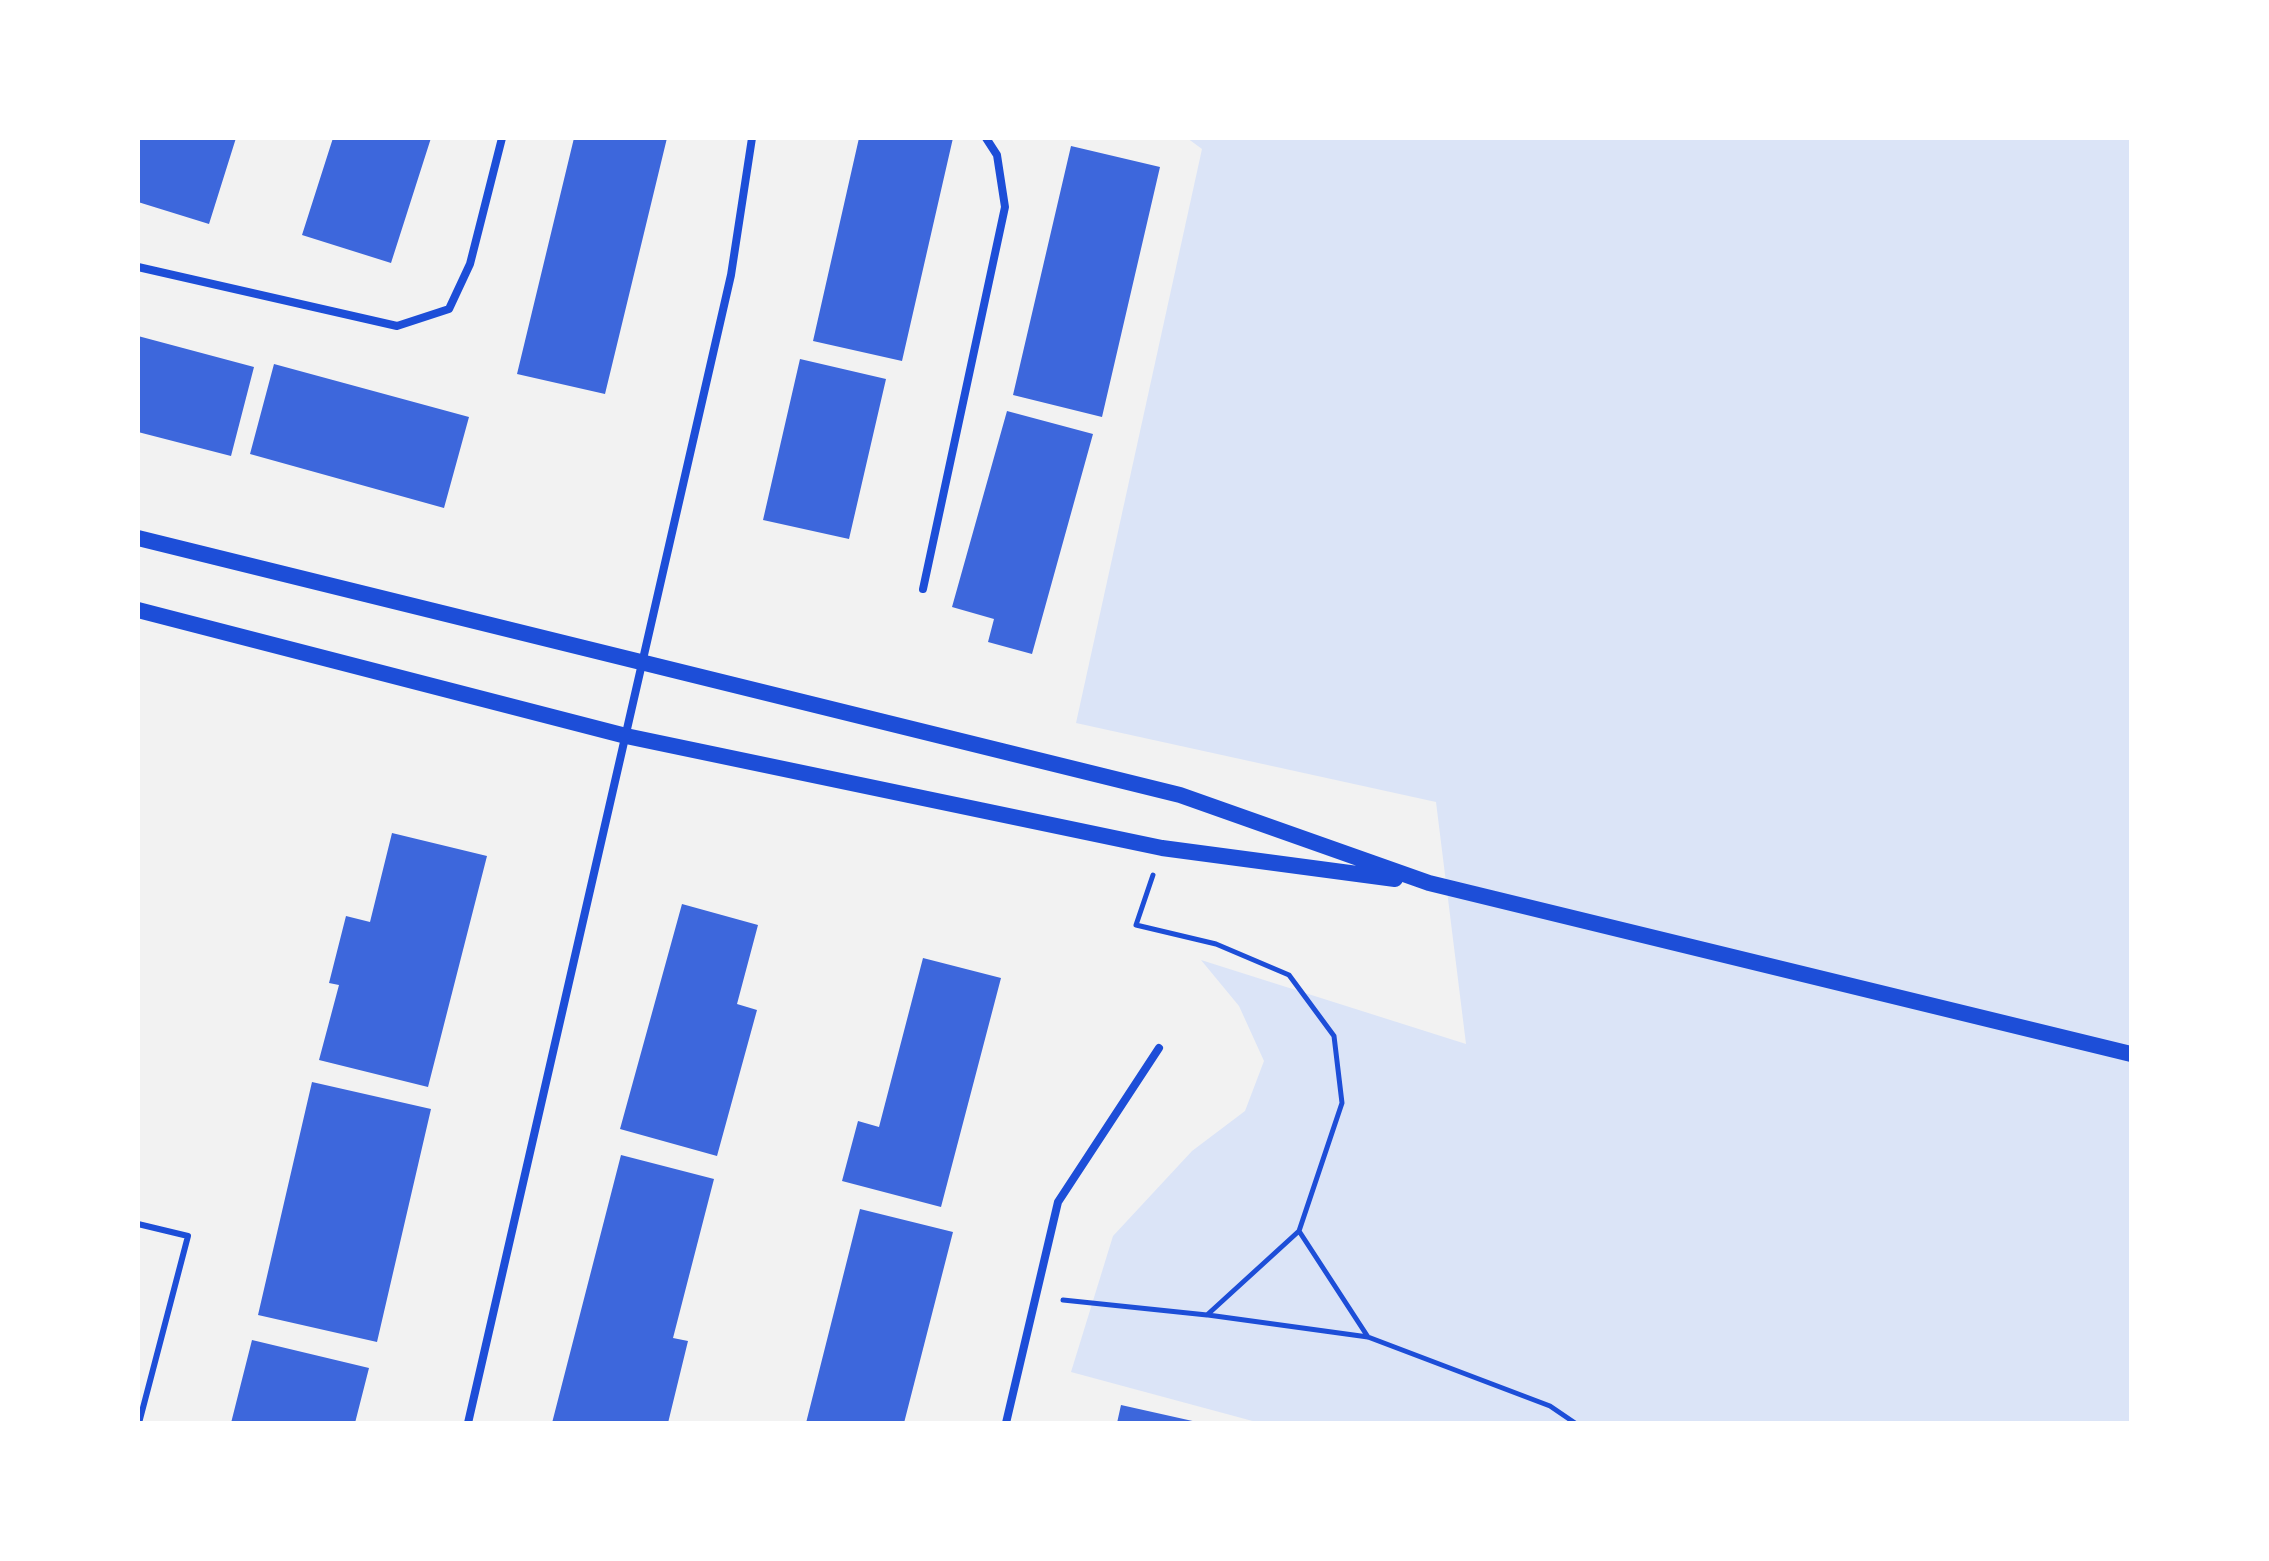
<!DOCTYPE html>
<html>
<head>
<meta charset="utf-8">
<style>
  body { margin:0 }
  #map { position:relative; width:2269px; height:1561px; overflow:hidden; background:#f2f2f2; font-family:Montserrat,sans-serif }
  canvas { display:block }
  .frame { position:absolute; inset:0; border:140px solid #fff; pointer-events:none }
</style>
</head>
<body>
<div id="map">
<canvas width="2269" height="1561"></canvas>
<div class="frame"></div>
</div>
<script>
const ctx = document.querySelector('canvas').getContext('2d');
ctx.lineJoin = 'round';
function fillPath(path, color) { ctx.fillStyle = color; ctx.fill(path, 'evenodd'); }
function strokePath(path, color, width, dash) { ctx.strokeStyle = color; ctx.lineWidth = width; ctx.lineCap = dash ? 'butt' : 'round'; ctx.setLineDash(dash || []); ctx.stroke(path); }
const green = new Path2D(`
  M1187 138H2131V1423H1260L1071 1372 1113 1236 1192 1151 1245 1111 1264 1061 1239 1006 1201 960 1466 1044 1436 802 1076 723 1202 149Z`);
const building = new Path2D(`
  M139 138H236L209 224 138 202Z
  M333 138H431L391 263 302 235Z
  M574 138H667L605 394 517 374Z
  M859 138H953L902 361 813 341Z
  M1071 146 1160 167 1102 417 1013 395Z
  M138 336 254 367 231 456 138 432Z
  M800 359 886 379 849 539 763 520Z
  M274 364 469 417 444 508 250 454Z
  M1007 411 1093 434 1032 654 988 642 994 619 952 607Z
  M392 833 487 856 428 1087 319 1060 339 985 329 983 346 916 370 922Z
  M682 904 758 925 737 1004 757 1010 717 1156 620 1129Z
  M923 958 1001 978 941 1207 842 1181 858 1121 879 1127Z
  M312 1082 431 1109 377 1342 258 1315Z
  M621 1155 714 1179 673 1338 688 1341 668 1423H552Z
  M860 1209 953 1232 904 1423H806Z
  M252 1340 369 1368 355 1423H231Z
  M1121 1405 1197 1422 1196 1423H1117Z`);
const path = new Path2D(`
  M1299 1231 1368 1337
  M1063 1300 1207 1315 1299 1231 1342 1103 1334 1036 1289 975 1216 944 1136 925 1153 875
  M1208 1315 1368 1337 1550 1406 1575 1423`);
const service = new Path2D(`
  M138 1224 188 1236 139 1423`);
const minor = new Path2D(`
  M138 267 397 326 449 309 470 264 502 138
  M923 589 1005 207 997 155 986 138
  M468 1423 731 275 752 138
  M1006 1423 1058 1202 1159 1048`);
const secondary = new Path2D(`
  M138 538 1180 795 1429 883 2131 1054
  M138 610 626 736 1162 848 1395 879`);
fillPath(green, '#dbe4f7');
fillPath(building, '#3d67dc');
strokePath(path, '#1d4ed8', 5);
strokePath(service, '#1d4ed8', 6);
strokePath(minor, '#1d4ed8', 8);
strokePath(secondary, '#1d4ed8', 16);
</script>
</body>
</html>
